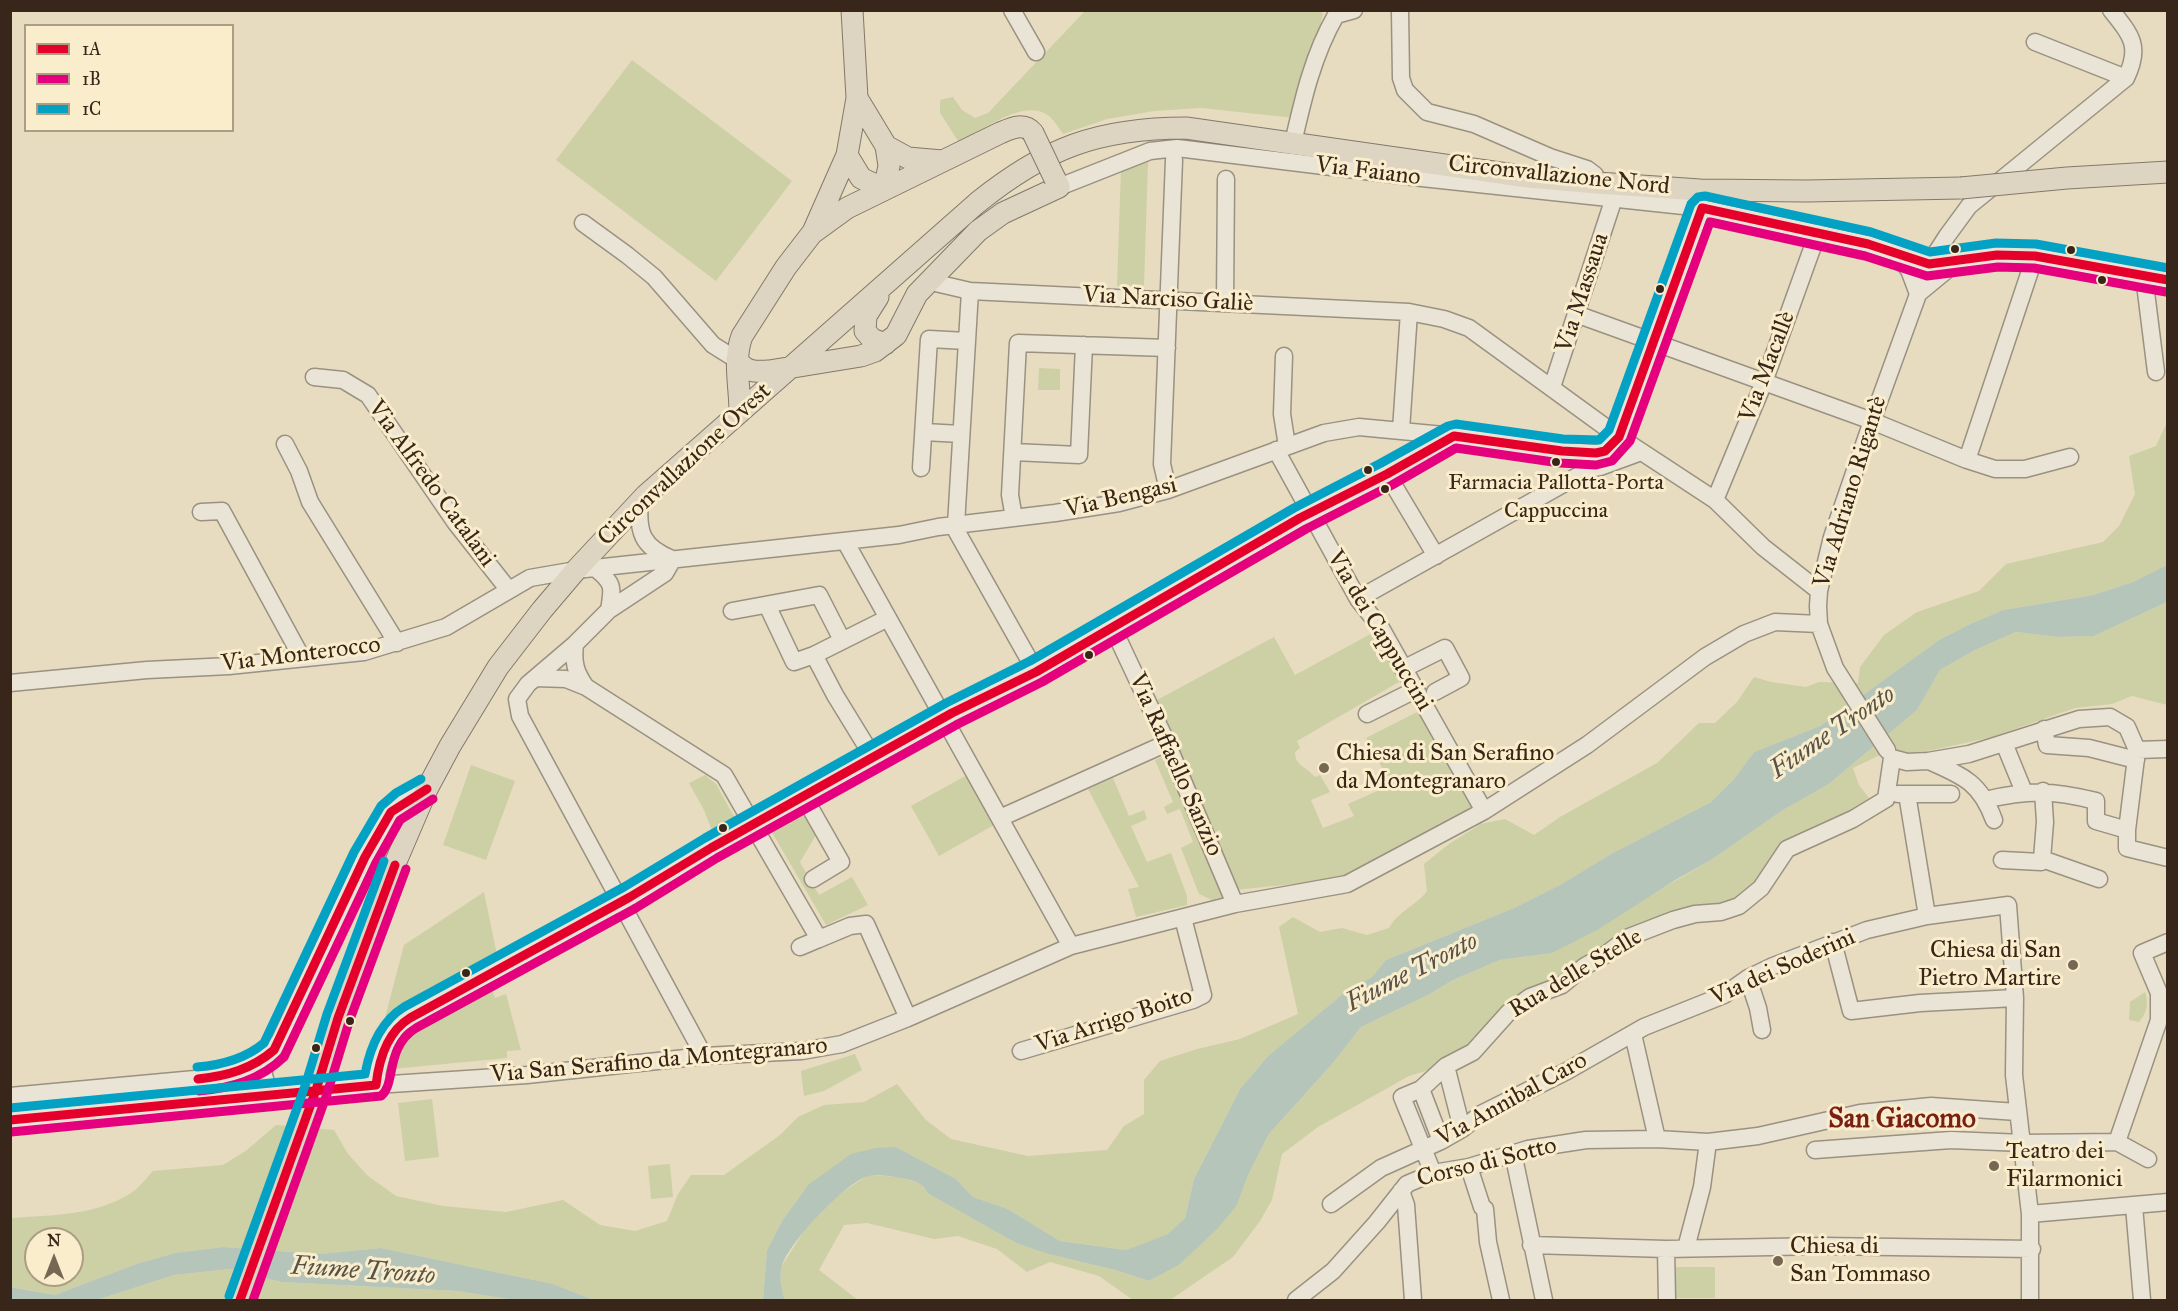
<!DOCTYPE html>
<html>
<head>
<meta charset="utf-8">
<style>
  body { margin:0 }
  #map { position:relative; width:2178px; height:1311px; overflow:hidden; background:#e7dcc0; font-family:"IM FELL Great Primer",serif }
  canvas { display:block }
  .frame { position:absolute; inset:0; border:12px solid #39261a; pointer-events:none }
  .legend { position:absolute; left:24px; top:24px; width:210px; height:108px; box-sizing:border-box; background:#f9edcc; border:2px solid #ac9d85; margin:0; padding:8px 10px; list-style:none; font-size:18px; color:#39261a }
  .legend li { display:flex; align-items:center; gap:12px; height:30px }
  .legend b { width:30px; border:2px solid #ac9d85 }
  .north { position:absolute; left:24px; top:1227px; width:60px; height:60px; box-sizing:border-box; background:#f9edcc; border:2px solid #ac9d85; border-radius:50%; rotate:0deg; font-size:16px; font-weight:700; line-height:24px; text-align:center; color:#39261a }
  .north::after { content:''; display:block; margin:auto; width:21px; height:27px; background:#766654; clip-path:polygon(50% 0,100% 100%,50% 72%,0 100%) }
</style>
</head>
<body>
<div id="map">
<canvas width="2178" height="1311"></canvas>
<div class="frame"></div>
<ul class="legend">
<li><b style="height:8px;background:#e4002b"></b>1A</li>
<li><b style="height:8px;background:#e5007d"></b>1B</li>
<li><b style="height:8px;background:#03a2c5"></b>1C</li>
</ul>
<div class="north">N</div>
</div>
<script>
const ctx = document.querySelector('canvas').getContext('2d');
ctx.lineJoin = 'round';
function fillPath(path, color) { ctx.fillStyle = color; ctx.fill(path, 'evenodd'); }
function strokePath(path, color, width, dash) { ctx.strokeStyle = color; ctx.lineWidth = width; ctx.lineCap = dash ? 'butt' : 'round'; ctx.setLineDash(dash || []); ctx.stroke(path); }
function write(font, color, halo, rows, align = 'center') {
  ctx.font = font + ' "IM FELL Great Primer",serif'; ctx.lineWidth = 6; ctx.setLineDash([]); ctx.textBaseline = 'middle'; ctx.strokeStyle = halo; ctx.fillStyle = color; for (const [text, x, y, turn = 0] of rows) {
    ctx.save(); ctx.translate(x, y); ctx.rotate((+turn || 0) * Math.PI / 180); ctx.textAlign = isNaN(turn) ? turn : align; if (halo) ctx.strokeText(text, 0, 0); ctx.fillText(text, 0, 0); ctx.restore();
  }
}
const green = new Path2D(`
  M1319 10 1323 14 1295 118 1201 108 1154 111 1107 119 1063 134C1059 128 1054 120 1049 116 1024 97 981 131 960 144L940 113V100L953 97 962 110 975 118 988 113 1085 11Z
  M632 60 792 181 716 281 556 160Z
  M1148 162 1144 286H1117L1121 169Z
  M1039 368 1060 369V390H1038Z
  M2167 425V565L2133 582 2093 595 2003 610 1968 625 1939 640 1820 726 1754 752 1734 779 1711 802 1611 854 1560 885 1514 908 1386 960 1372 977 1344 993 1268 1056 1240 1089 1194 1179 1185 1218 1169 1234 1126 1250 1060 1241 1008 1209 973 1197 956 1179 896 1147 808 1185 782 1221 767 1250 763 1300H594L553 1284 381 1248 320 1254 223 1247 175 1253 139 1263 55 1295 11 1287V1218C52 1215 98 1216 134 1191 141 1186 147 1177 153 1171L223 1165 247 1150 276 1125 334 1130 348 1154 368 1176 396 1196 443 1206 506 1212 563 1200 600 1225 635 1231 667 1221 678 1194 691 1175H724L780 1135 798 1117 824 1105 864 1102 897 1084 926 1120 951 1139 1028 1156 1107 1150 1124 1126 1144 1114V1080L1160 1061 1197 1049 1240 1039 1298 1014 1279 927 1293 917 1320 932 1342 928 1367 935 1389 928C1398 911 1416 906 1427 891L1424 864 1449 844 1481 824 1505 819 1534 835 1560 817 1657 763 1699 723H1715L1737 702 1754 677 1771 682 1806 687 1819 682 1858 683 1860 667 1884 635 1917 612 1979 591 2006 564 2103 542 2119 526 2135 494 2129 456 2156 446 2165 426ZM36 1239H72V1275H36Z
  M2167 602V705L2132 696 2112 704 2075 708 1992 737 1933 750 1878 756 1853 768 1859 785 1869 798 1817 831 1735 901 1629 938 1457 1055 1435 1068 1409 1076 1318 1127 1282 1154 1272 1200 1260 1221 1233 1257 1170 1300H1133L1099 1276 1050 1262 1027 1272 997 1249 958 1236 934 1239 867 1223 844 1225 819 1270 858 1300H785L781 1290V1267L806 1228 837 1196 868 1175 899 1177 922 1184 927 1193 1016 1243 1048 1254 1115 1270 1149 1281 1179 1265 1237 1205 1249 1173 1269 1134 1333 1063 1361 1027 1428 995 1453 980 1500 960 1552 953 1711 860 1783 810 1829 784 1917 710 1940 670 1975 650 2016 632 2058 637 2094 636Z
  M1378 630 1404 679 1297 741 1300 748 1295 752C1295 766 1307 767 1315 777L1320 775 1330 792 1311 800 1323 828 1354 816 1348 804 1391 785 1366 738 1421 710 1474 809 1347 876 1332 880 1235 890 1216 840 1223 837 1220 830 1213 833 1157 700 1274 637 1295 675Z
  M1169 754 1223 897 1212 900 1199 894 1181 848 1193 842 1180 809 1167 814 1164 807 1173 802 1155 760Z
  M471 765 515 781 486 860 443 845Z
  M705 775 716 784 738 824 714 836 704 810 689 783Z
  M967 775 994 825 939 856 911 806Z
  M1113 778 1129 816 1144 810 1147 819 1131 826 1147 862 1171 853 1187 896V905L1136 917 1128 889 1139 887 1088 789Z
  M802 810 816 835 800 862 819 895 852 877 868 905 826 925 770 829Z
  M484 892 498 960 383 1025 404 945Z
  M491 986 495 998 506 994 521 1050 507 1051V1058L392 1069 394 1043 400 1037Z
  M2145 992C2149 1004 2147 1012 2139 1022L2129 1020 2130 1002Z
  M855 1054 862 1070 824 1091 804 1096 801 1071Z
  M432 1099 439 1157 405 1161 398 1103Z
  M670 1164 673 1197 651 1199 648 1166Z
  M1676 1267H1715V1298H1676Z
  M231 1269 281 1282 457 1291 514 1300H97L174 1275Z`);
const water = new Path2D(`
  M2167 565V602L2094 636 2058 637 2016 632 1975 650 1940 670 1917 710 1829 784 1783 810 1711 860 1677 879 1597 930 1552 953 1500 960 1453 980 1428 995 1361 1027 1333 1063 1269 1134 1249 1173 1237 1205 1218 1228 1179 1265 1149 1281 1115 1270 1048 1254 1016 1243 927 1193C926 1190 924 1187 922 1185 915 1179 878 1173 868 1176 846 1182 785 1246 781 1269 780 1280 781 1290 785 1300H763L767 1250 782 1221 808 1185 851 1154 876 1148 896 1147 956 1179 973 1197 1008 1209 1060 1241 1126 1250 1168 1234 1185 1218 1194 1179 1240 1089 1268 1056 1344 993 1372 977 1386 960 1514 908 1560 885 1611 854 1711 802 1734 779 1754 752 1820 726 1939 640 1968 625 2003 610 2093 595 2133 582Z
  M223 1247 320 1254 381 1248 553 1284 594 1300H514L457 1291 281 1282 231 1269 174 1275 97 1300H11L10 1287 55 1295 139 1263 175 1253Z`);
const minor = new Path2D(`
  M1012 10 1036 52
  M1400 10 1401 78 1405 90 1427 112 1474 124 1550 157 1587 169 1595 175 1597 183
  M2035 42 2126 78
  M1293 143C1303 99 1313 55 1336 15L1354 10
  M1059 187 1150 151 1177 148 1413 177 1702 208 1868 244 1929 264 1997 255 2035 256 2168 280
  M583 223 627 255 654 277 713 345 737 360
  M1895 253 1909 270 1918 294
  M2144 276 2156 372
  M927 281 970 291 1409 312 1444 319 1469 328 1619 437 1715 500 1763 547 1819 591
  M970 291 956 525 957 532 1036 672
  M1919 293 1959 260
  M1225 303 1226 179
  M1576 314 1872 421 1967 460 1995 469H2025L2070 457
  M1284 356 1282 414 1287 446
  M314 377 343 380 368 395 455 522 508 589
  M1552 387 1614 198
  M1401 430 1409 312
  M924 432 961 434
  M285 444 299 471 310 502 397 643
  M1276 450 1358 599 1381 628 1484 811
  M1013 452 1079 455 1084 345
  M1967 460 2035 256
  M921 468 929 339 967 341
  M1387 474 1436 556
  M1168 490 1162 464 1174 160
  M1715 500 1764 382 1818 232
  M640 501C637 532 642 547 672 559
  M201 512 222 511 302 658
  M1014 518 1010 495 1018 343 1167 348
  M845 541 1071 946
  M673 559 665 573 609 610 575 644 528 684 517 699 520 716 704 1056
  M595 568C614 583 613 587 609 610
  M1358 599 1590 469 1600 467 1641 452
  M767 605 794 662 814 655 888 618
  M732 611 819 595 842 640
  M1113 628 1167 743 1235 904
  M575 644C573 662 575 672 586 687L724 775 819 939 850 926 866 924 908 1018
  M814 655 835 695 873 757
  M1403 669 1445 648 1461 678 1435 692
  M535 678 566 679 586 687
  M10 683 147 670 229 666 364 652 446 627 530 578 576 570 899 535 938 527 1055 513 1119 503 1168 490 1324 433 1359 427 1454 436 1562 451 1596 453 1605 451 1619 437 1702 208
  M1367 714 1415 690
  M2044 729 2047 745 2089 748 2136 760
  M2004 743 2024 792
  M1887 750 1835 668 1819 624 1818 606 1819 591 1832 537 1872 421 1929 264 1947 236 1969 206 2126 78C2141 47 2132 36 2111 10
  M2137 750 2168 749
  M1929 761C1963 776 1980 782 1994 820
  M1898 794H1951
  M1907 794 1927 916
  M804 797 841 862 813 879
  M1985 800C2028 790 2052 790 2096 801V821L2127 830
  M1000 818 1167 743
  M2042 859 2045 822 2043 791
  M2002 860 2041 862 2042 859 2099 879
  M1833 942 1851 1011 1920 1003 2015 998
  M800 947 819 939
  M1748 978 1758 1008 1762 1030
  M2166 999 2159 993 2142 953 2168 942
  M1633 1034 1657 1139
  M1021 1051 1193 1000 1203 995 1183 918
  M264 1060V1076L271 1095
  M1446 1066 1462 1129
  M376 1085C377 1067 385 1040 398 1026 405 1020 415 1015 423 1010L630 897 711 848 873 757 952 713 1036 672 1300 518 1387 474 1454 436
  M1421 1089 1441 1141
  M10 1096 217 1077C242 1071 266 1064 280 1040L365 857 391 812 403 803 427 789
  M10 1120 376 1085 527 1075 704 1056 802 1051 842 1044 908 1018 1071 946 1235 904 1347 884 1484 811 1587 745 1705 657 1744 634 1775 622 1819 624
  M2117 1142 2159 1020V993
  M1815 1150 1951 1140 2023 1143 2117 1142 2148 1159
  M1513 1153 1544 1300
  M1469 1167 1482 1207 1485 1209 1488 1242 1501 1300
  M1433 1173 1402 1097 1421 1089 1446 1066 1473 1052 1508 1013 1530 997 1562 985 1585 966 1605 955 1629 937 1673 920 1695 914 1721 912 1739 906 1761 888 1787 849 1853 819 1886 799 1892 758 1907 762 1928 761 1969 754 2079 719 2110 717 2127 727 2137 750 2127 830V848L2168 858
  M1401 1191 1406 1205 1413 1300
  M1331 1204 1381 1168 1441 1141 1462 1129 1481 1114 1567 1071 1644 1027 1724 995 1748 978 1773 966 1867 930 1927 916 2008 905 2015 998 2014 1075 2030 1214V1300
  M2134 1206 2142 1300
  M2030 1214 2168 1202
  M1531 1245 1666 1249 1823 1246 2032 1249
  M1686 1248 1702 1187 1708 1142
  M1666 1249 1667 1300
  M1296 1300 1333 1271 1377 1222 1407 1184 1433 1173 1469 1167 1528 1149 1586 1140 1657 1139 1708 1142 1758 1136 1860 1113 1931 1106 2017 1112`);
const major = new Path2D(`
  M852 10 857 98 847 155 861 178 884 189
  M857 98 886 146 889 166 884 189
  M886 146 908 158 942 161
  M814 232 847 208 1000 133C1012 128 1024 122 1033 133
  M878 297 866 316 865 331 872 339 885 344
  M737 360C746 372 754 372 769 371L861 356 875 351 896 335 917 294 978 231 1003 213 1059 187 1055 179
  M740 412C740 387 733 360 742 336L786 267 813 232 847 155
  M327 1051 394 866 427 789 450 746 498 667 542 610 576 570 646 495 977 203C1045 148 1098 128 1186 128L1528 177 1597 183 1700 190 1807 191 1961 188`);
const majorBridge = new Path2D(`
  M1033 133 1055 179
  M1961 188 2067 178 2168 172
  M240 1300 316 1090 327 1051`);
const bus1 = new Path2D(`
  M198 1079C227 1076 252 1069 274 1050L365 857 391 812 427 789
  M10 1120 376 1085C379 1059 387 1032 410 1018L630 897 711 848 952 713 1036 672 1300 518 1387 474 1454 436 1562 451 1596 453 1605 451 1619 437 1702 208 1868 244 1929 264 1997 255 2035 256 2168 280
  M240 1300 316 1090 338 1018 395 865`);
const bus2 = new Path2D(`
  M199 1091C231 1088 260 1080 284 1057L376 863 400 820 433 799
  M11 1132 381 1096C396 1085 385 1047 416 1028L636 908 717 858 958 724 1042 682 1306 529 1392 485 1456 448 1560 463 1596 465 1612 461 1630 441 1710 222 1865 256 1927 276 1998 267 2034 268 2166 292
  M253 1300 327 1094 349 1022 406 869`);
const bus3 = new Path2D(`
  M197 1067C222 1065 245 1059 264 1043L354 852 381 806 396 793 421 779
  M10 1108 365 1074C370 1047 380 1022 404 1007L624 887 705 838 946 703 1030 661 1294 508 1381 463 1448 426 1456 424 1563 439 1599 440 1609 430 1691 204 1698 197 1705 196 1871 232 1930 252 1996 243 2036 244 2168 268
  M229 1296 305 1086 327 1014 384 861`);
const markers = [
  [1955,249,5,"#39261a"],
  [2071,250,5,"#39261a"],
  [2102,280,5,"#39261a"],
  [1660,289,5,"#39261a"],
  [1556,462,5,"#39261a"],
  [1368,470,5,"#39261a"],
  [1385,489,5,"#39261a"],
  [1089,655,5,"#39261a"],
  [1324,768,6,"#766654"],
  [723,828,5,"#39261a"],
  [2073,965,6,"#766654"],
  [466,973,5,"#39261a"],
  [350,1021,5,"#39261a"],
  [316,1048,5,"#39261a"],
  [1994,1166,6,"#766654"],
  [1778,1261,6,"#766654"]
];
const busNames = [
  ["Farmacia Pallotta-Porta",1556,484],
  ["Cappuccina",1556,512]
];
const streetNames = [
  ["Via Faiano",1368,172,7],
  ["Circonvallazione Nord",1559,176,6],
  ["Via Massaua",1583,293,-72],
  ["Via Narciso Galiè",1168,300,3],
  ["Via Macallè",1768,367,-69],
  ["Circonvallazione Ovest",685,465,-43],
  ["Via Alfredo Catalani",431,484,54],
  ["Via Adriano Rigantè",1851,492,-73],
  ["Via Bengasi",1121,498,-13],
  ["Via dei Cappuccini",1379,631,59],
  ["Via Monterocco",301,655,-7],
  ["Via Raffaello Sanzio",1175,765,66],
  ["Via dei Soderini",1783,968,-24],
  ["Rua delle Stelle",1576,974,-31],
  ["Via Arrigo Boito",1114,1021,-18],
  ["Via San Serafino da Montegranaro",659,1061,-5],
  ["Via Annibal Caro",1512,1100,-29],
  ["Corso di Sotto",1487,1163,-14]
];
const poiNames = [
  ["Chiesa di San Serafino",1336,754],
  ["da Montegranaro",1336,782],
  ["Chiesa di San",2061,951,"right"],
  ["Pietro Martire",2061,979,"right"],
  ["Teatro dei",2006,1152],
  ["Filarmonici",2006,1180],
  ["Chiesa di",1790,1247],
  ["San Tommaso",1790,1275]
];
const waterNames = [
  ["Fiume Tronto",1833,733,-34],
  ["Fiume Tronto",1412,973,-27],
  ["Fiume Tronto",363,1272,4]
];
const quarterNames = [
  ["San Giacomo",1902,1120]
];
fillPath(green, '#cdcfa5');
fillPath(water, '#b6c5ba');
strokePath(minor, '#9a9181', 19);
strokePath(major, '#82796a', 23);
strokePath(minor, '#eae4d7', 16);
strokePath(major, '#ddd4c2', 21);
strokePath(majorBridge, '#82796a', 23, []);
strokePath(majorBridge, '#ddd4c2', 21);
strokePath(bus1, '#e4002b', 9);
strokePath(bus2, '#e5007d', 9);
strokePath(bus3, '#03a2c5', 9);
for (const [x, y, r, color] of markers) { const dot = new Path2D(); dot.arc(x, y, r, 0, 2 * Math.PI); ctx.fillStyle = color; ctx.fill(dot); strokePath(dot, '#f9edcc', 2); }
write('22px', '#39261a', '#f9edcc', busNames);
write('24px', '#39261a', '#f9edcc', streetNames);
write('24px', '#39261a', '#f9edcc', poiNames, 'left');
write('italic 26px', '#585349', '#f9edcc', waterNames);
write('bold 27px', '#7a1f14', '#f9edcc', quarterNames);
</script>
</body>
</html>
